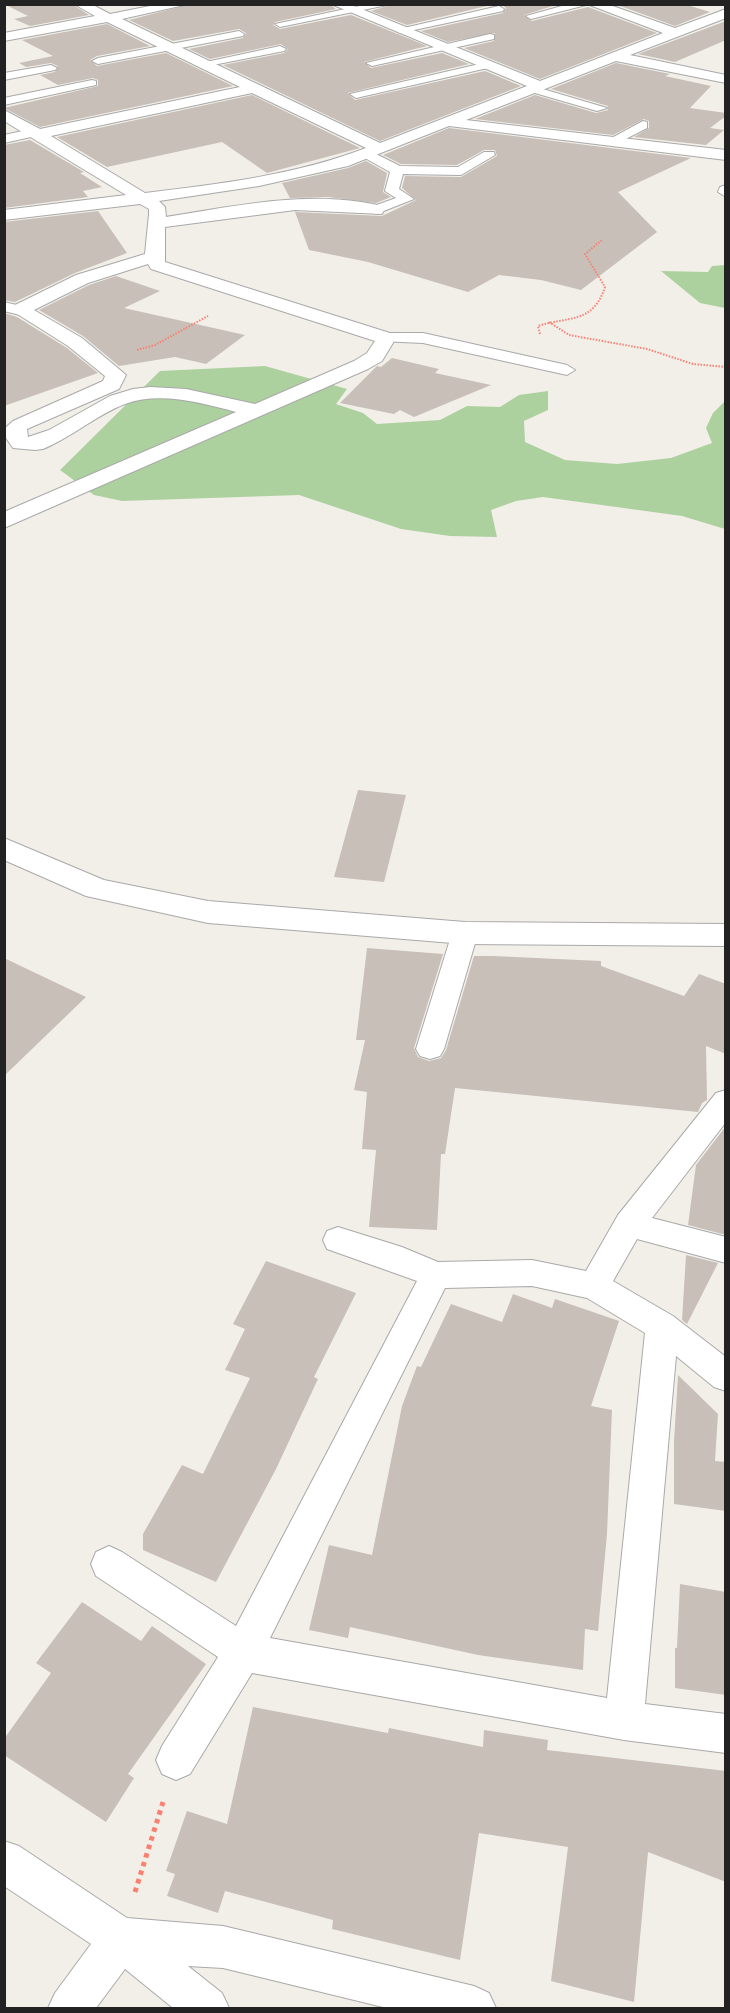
<!DOCTYPE html>
<html>
<head>
<meta charset="utf-8">
<style>
  body { margin:0 }
  #map { position:relative; width:730px; height:2013px; overflow:hidden; background:#f2efe9; font-family:"Nunito Sans",sans-serif }
  canvas { display:block }
  .frame { position:absolute; inset:0; border:6px solid #222; pointer-events:none }
</style>
</head>
<body>
<div id="map">
<canvas width="730" height="2013"></canvas>
<div class="frame"></div>
</div>
<script>
const ctx = document.querySelector('canvas').getContext('2d');
ctx.lineJoin = 'round';
function fillPath(path, color) { ctx.fillStyle = color; ctx.fill(path, 'evenodd'); }
function strokePath(path, color, width, dash) { ctx.strokeStyle = color; ctx.lineWidth = width; ctx.lineCap = dash ? 'butt' : 'round'; ctx.setLineDash(dash || []); ctx.stroke(path); }
const forest = new Path2D(`
  M725 265V308L700 303 661 271 708 272 712 266Z
  M265 366 347 389 336 404 363 413 377 424 440 420 467 406 500 407 519 395 548 391V410L524 421 525 442 565 460 617 464 671 458 712 443 706 428 713 413 725 401V529L682 516 543 497 516 501 491 510 497 537 450 536 401 529 299 495 122 501 94 495 60 470 160 371Z`);
const building = new Path2D(`
  M4 4H72L89 15 30 26 14 19 28 16Z
  M191 4H329L336 9 275 22 273 25 280 29 351 15 427 46 364 62 371 68 442 53 469 64 348 93 355 100 485 71 521 86 380 141 223 65 284 53 288 49 281 44 210 59 189 49 243 38 246 33 239 29 173 41 129 20Z
  M394 4H495L407 25 371 11Z
  M501 4H559L524 15 532 21 588 7 657 33 540 79 464 48 494 41 495 33 448 42 421 31 503 13 506 8Z
  M615 4H684L710 12 675 26Z
  M726 21V40L675 62 638 54Z
  M107 24 150 46 97 56 90 60 97 66 166 53 233 86 40 127 4 108 98 86V80L93 78 58 85 40 75 55 72 58 66 51 63 26 67 19 63 53 56 22 40Z
  M616 63 670 74 665 76 711 86 690 108 726 113V116L710 128 724 130 706 145 634 137 649 128V121L644 119 613 135 475 119 535 95 596 113 608 110V106L551 89Z
  M252 95 360 148 267 173 222 142 107 167 57 137Z
  M449 128 691 158 618 192 657 232 581 290 541 280 499 275 468 292 368 262 309 250 295 212 382 216 416 200 402 188 405 176 461 177 497 156 495 150H484L457 165 401 164 383 155Z
  M30 140 84 172 80 173 102 187 83 191 88 197 4 208V145Z
  M366 161 387 173 383 192 391 197 376 203 328 197 290 198 282 183 348 168Z
  M98 211 127 253 75 273 15 302 4 300V222Z
  M116 276 160 291 124 308 245 335 206 364 175 357 119 366 83 336 39 310 89 285Z
  M4 313 17 317 67 348 98 373 4 406Z
  M392 358 439 369 435 373 491 385 414 417 400 410 394 414 340 403 377 366 381 367Z
  M358 790 406 795 384 882 334 877Z
  M367 948 443 954 414 1048 418 1057 429 1061 441 1058 446 1050 474 956H493L601 961V966L684 996 699 974 726 984V1054L706 1046 707 1100 702 1103 698 1112 455 1088 445 1154H441L437 1230 369 1227 376 1150 362 1149 367 1092 354 1090 365 1040H356Z
  M4 958 86 997 4 1076Z
  M726 1126V1235L688 1225 696 1165Z
  M686 1255 718 1263 687 1324 682 1320Z
  M266 1261 356 1293 314 1377 318 1379 276 1469 216 1582 143 1550V1534L182 1465 203 1474 250 1378 225 1370 245 1329 233 1324Z
  M513 1294 552 1308 555 1299 619 1321 591 1406 612 1410 607 1534 598 1631 585 1629 583 1670 478 1655 350 1627 348 1638 309 1630 329 1545 372 1555 402 1406 417 1366 421 1367 451 1304 502 1322Z
  M678 1375 718 1414 715 1461 726 1462V1511L674 1504V1441Z
  M680 1584 726 1592V1695L675 1688V1648H677Z
  M82 1602 141 1641 152 1626 206 1664 128 1774 134 1778 106 1822 4 1755V1739L51 1673 36 1663Z
  M253 1707 388 1733 389 1728 483 1747 484 1730 548 1740 547 1750 726 1771V1882L648 1852 634 2002 551 1981 568 1847 479 1833 460 1960 332 1929 333 1920 225 1891 218 1913 167 1896 175 1874 166 1871 187 1811 227 1824Z`);
const pathFar1 = new Path2D(`
  M549 322 569 335 647 349 693 364 726 367
  M540 334 538 326C569 316 593 324 605 287L585 254 602 240
  M137 350 155 345 208 316`);
const path = new Path2D(`
  M135 1892 163 1802`);
const lane = new Path2D(`
  M369 4H392L280 27 275 24Z
  M569 4H590L531 19 526 16Z
  M499 6 504 9 503 11 400 33 395 30Z
  M239 31 244 34 243 36 98 64 92 61 98 58Z
  M490 34 494 35V39L372 66 366 63Z
  M280 46 286 49 284 51 203 67 197 64Z
  M488 62 492 63V67L356 98 350 94Z
  M51 65 57 68 55 70 4 80V73Z
  M92 80 96 81V85L4 105V98Z
  M528 87H536L607 108 597 111 528 91Z
  M643 121 647 122V128L616 144H608L606 141Z
  M36 128 40 129V135L4 143V135Z
  M368 150 400 166 458 167 484 152H494L495 155 461 175 403 174 399 189 414 199 376 214 369 210 371 207 396 198 385 191 390 172 363 157 362 154Z
  M4 302 25 307 28 310 20 315 4 311Z
  M386 333H423L567 365 575 370 567 375 423 343 380 341 378 338 380 335Z
  M465 924 474 927 478 933 444 1049 440 1056 430 1059 420 1056 416 1049 452 933 456 927Z
  M726 1090V1122L652 1218 726 1237V1263L637 1239 613 1281 673 1316 726 1357V1391L714 1387 676 1356 645 1704 726 1714V1753L624 1740 252 1673 190 1774 176 1780 162 1774 156 1760 162 1746 218 1657 96 1576 91 1564 96 1552 109 1546 122 1552 236 1626 417 1281 327 1249 323 1240 327 1231 338 1227 402 1247 438 1262 532 1260 586 1271 618 1215 716 1093ZM532 1286 587 1298 645 1333 607 1698 270 1638 445 1288Z
  M4 1841 19 1846 127 1918 223 1926 474 1986 489 1993 496 2008H387L223 1968 188 1966 222 1993 229 2008H173L125 1969 96 2008H48L55 1993 91 1944 4 1886Z`);
const street = new Path2D(`
  M74 4H91L110 14 160 4H189L122 19 380 143 527 86 331 4H349L540 81 663 33 587 4H607L675 28 726 9V18L630 55 726 75V83L616 61 466 120 726 150V160L449 126 348 166 259 186 159 201 165 207 166 217C236 206 311 189 382 206L384 210 382 214 295 210 165 227V262L393 334 396 338 382 361 368 369 4 528V512L236 412C202 403 160 391 125 404 96 415 72 437 43 449L35 450 13 448 4 435V429L13 421 103 381 105 376 68 346 11 310 13 306 76 275 145 254 149 214V209L140 204 4 220V210L126 195 4 121V110L40 129 240 87 107 22 4 41V33L95 16ZM252 93 366 148C296 175 219 184 145 193L51 136ZM148 264 151 269 375 341 367 353 354 361 255 404 186 389 150 387 133 389 110 396 49 430 28 437 27 429 119 389 126 375 82 338 34 310 88 283Z
  M726 185V197L718 192 720 187Z
  M4 838 104 880 208 901 465 922 726 924V946L465 944 208 923 86 896 4 860Z`);
fillPath(forest, '#add19e');
fillPath(building, '#c7bfb8');
strokePath(lane, '#a9a9a9', 2);
strokePath(street, '#a9a9a9', 2);
strokePath(pathFar1, '#fa8072', 2, [1.5, 1.5]);
strokePath(path, '#fa8072', 5, [4.5, 4.5]);
fillPath(lane, '#fff');
fillPath(street, '#fff');
</script>
</body>
</html>
